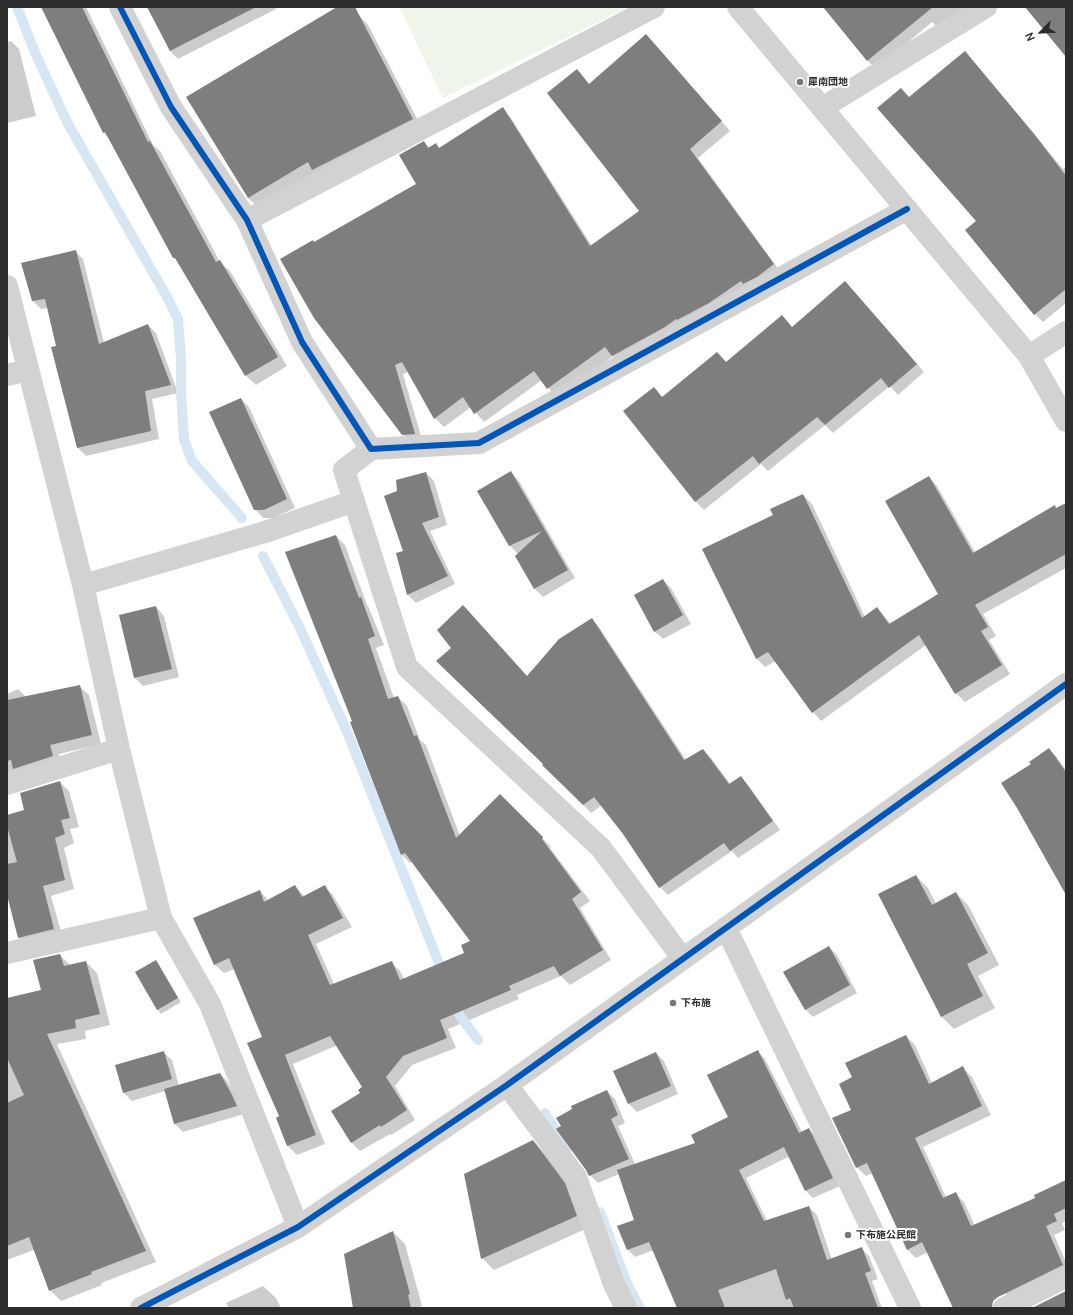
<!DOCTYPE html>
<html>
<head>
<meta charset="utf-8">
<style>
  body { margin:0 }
  #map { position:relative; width:1073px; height:1315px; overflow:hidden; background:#fff; font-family:Manrope,sans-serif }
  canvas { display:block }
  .frame { position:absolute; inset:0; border:8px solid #2d2d2d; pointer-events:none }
  .north { position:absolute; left:1021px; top:12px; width:40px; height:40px; -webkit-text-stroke:3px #fff; paint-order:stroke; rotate:246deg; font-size:11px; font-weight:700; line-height:16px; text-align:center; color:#2d2d2d }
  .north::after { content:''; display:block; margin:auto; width:14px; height:18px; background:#2d2d2d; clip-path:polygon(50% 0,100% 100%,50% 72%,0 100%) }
</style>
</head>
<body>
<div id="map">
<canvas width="1073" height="1315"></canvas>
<div class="frame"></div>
<div class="north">N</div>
</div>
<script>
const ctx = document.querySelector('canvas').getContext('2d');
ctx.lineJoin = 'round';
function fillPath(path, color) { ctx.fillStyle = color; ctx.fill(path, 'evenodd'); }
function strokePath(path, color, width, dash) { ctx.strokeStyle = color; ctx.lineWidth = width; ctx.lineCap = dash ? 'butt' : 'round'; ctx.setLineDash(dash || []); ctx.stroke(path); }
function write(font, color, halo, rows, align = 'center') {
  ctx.font = font + ' Manrope,"Noto Sans JP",sans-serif'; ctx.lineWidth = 4; ctx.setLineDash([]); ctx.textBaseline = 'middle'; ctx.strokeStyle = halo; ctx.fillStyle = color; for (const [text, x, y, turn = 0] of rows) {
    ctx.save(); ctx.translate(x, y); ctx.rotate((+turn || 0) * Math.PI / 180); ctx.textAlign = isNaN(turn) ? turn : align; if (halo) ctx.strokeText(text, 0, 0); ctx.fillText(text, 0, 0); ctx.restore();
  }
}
const green = new Path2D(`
  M399 7H629L443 98Z`);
const shadow = new Path2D(`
  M43 7H86L153 145 160 151 220 262 230 271 287 366 256 385 246 376 178 261 174 258 110 139 104 133Z
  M148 7H275L276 9 178 59 170 51Z
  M824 7H966L939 29 932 22 876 69 868 61Z
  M358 14 368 25 423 130 259 208 248 198Z
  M11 41 19 49 36 116 7 123V42Z
  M655 45 730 131 698 158 782 274 621 364 613 356 556 397 542 380 484 422 471 407 444 427 435 418 408 372 403 374 423 443H412L403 434 314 243 418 184 424 143 430 148 440 149 502 109 511 118 592 246 641 211 577 70 590 85Z
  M973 61 1063 169 1066 166V234L1015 205 1066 292V303L1043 322 1035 314 977 221 910 98Z
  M75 251 83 259 104 343 148 325 156 333 178 393 152 399 159 439 86 456 78 448 52 348 57 347 48 308 41 309 33 301 22 263Z
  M853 290 924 372 898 395 890 386 833 433 825 425 768 471 761 464 704 510 696 502 625 412 654 389 663 398 726 363 782 316 793 328Z
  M241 399 249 407 295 508 273 518H263L255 509Z
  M426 473 434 481 447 525 430 531 455 584 416 603 408 595 398 554 404 552 398 491Z
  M511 473 519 481 575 578 543 597 535 589 516 556 518 554 510 546 478 492Z
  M929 477 937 486 975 552 1066 504V568L983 614 996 636 989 640 1010 674 965 702 956 693 926 645 821 721 813 712 776 661 765 667 756 658 774 515 803 495 812 504 865 617 877 608 891 624 939 594Z
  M336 536 345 545 367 605 369 608 384 645 376 648 394 698 398 697 407 706 420 740 426 745 460 836 500 795 551 847 550 848 590 901 580 908 611 960 570 985 561 976 517 995 519 999 448 1029 456 1048 412 1065 395 1086 415 1120 391 1135 390 1134 360 1151 351 1142 363 1087 338 1045 293 1064 325 1144 297 1155 288 1146 278 1118 281 1117 263 1038 234 969 224 973 214 964 260 891 268 900 295 886 305 897 324 886 333 895 352 927 316 944 334 984 391 962 400 971 404 979 465 953 472 942 413 862 410 863 401 854 353 722Z
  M663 580 671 588 691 624 663 639 654 631Z
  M156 607 164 616 179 677 143 686 135 678Z
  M592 619 599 627 686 760 703 750 711 758 731 785 741 778 749 786 780 830 738 858 732 851 668 895 660 887 623 833 602 805 591 813 544 765 527 677Z
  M79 686 89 695 101 744 59 754 62 766 7 773V694L18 689 26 697Z
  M1048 749 1056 756 1066 770V893L1032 764Z
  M60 782 69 791 79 827 70 829 74 843 64 848 74 889 51 896 63 939 29 947 19 937 7 893V816L26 811Z
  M916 876 928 888 936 904 956 893 968 905 999 965 978 976 995 1008 954 1029 942 1017 879 895Z
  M829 947 837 955 857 993 813 1017 805 1009Z
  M60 955 71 966 86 962 97 973 110 1025 85 1031 86 1039 57 1044 156 1262 101 1283 102 1285 61 1301 50 1290 34 1250 7 1260V999L42 990Z
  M156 961 159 965 181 1002 161 1014 158 1010 136 972Z
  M906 1036 915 1045 932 1083 963 1068 972 1077 991 1115 923 1147 946 1197 955 1193 964 1202 975 1226 1036 1199 1066 1181V1221L1062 1223 1065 1230 1054 1235 1066 1262V1277L1014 1302 1005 1293 959 1308 928 1252 916 1258 907 1249 873 1173 866 1176 857 1167 852 1111 854 1078Z
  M757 1051 765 1059 802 1132 809 1129 817 1137 840 1186 813 1198 805 1190 790 1156 746 1178 767 1221 809 1207 817 1215 832 1260 861 1248 869 1256 878 1279 872 1281 882 1308H678L654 1250 635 1257 627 1249 635 1220 619 1174 598 1183 590 1175 607 1091 615 1099 625 1123 618 1126 635 1164 696 1144 730 1117Z
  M163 1052 172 1060 179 1086 220 1074 228 1082 240 1104 244 1114 183 1132 174 1123 165 1091 132 1101 124 1093Z
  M656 1053 664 1061 678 1094 637 1112 629 1104 614 1071Z
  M533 1141 545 1153 577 1196 588 1228 494 1270 482 1258Z
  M393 1232 405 1244 422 1306 420 1307V1308H354Z
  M263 1286 276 1298 281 1308H229L226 1303Z`);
const stream = new Path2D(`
  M17 7 36 55 67 122 167 297 178 319 181 359V393L184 439 192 461 242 518
  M263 556 300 628 348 734 444 976
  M454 1000 460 1016 478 1040
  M545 1113 567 1149
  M600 1212 628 1286 640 1308`);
const building = new Path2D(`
  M41 7H82L148 142 150 141 216 262 220 260 278 357 245 376 175 258H173L105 132 103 133Z
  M147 7H256L170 51Z
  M337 7H355L413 119 312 170 308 162 248 198 186 97Z
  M823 7H933L867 61Z
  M1025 7H1066V57Z
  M646 34 722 121 690 149 774 264 757 277 743 284 741 281 709 303 677 320 676 319 665 327 612 356 605 347 547 389 534 371 474 414 463 397 434 419 402 362 395 365 415 434 402 435 314 318 280 259 313 240 314 242 416 184 399 155 424 141 428 148 436 143 439 148 503 107 590 246 639 211 547 93 577 69 589 84Z
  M965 51 1035 135 1066 176V289L1034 315 965 230 976 221 877 108 901 88 909 97Z
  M76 250 99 344 148 324 171 385 145 391 151 431 77 448 51 347 56 346 45 299 32 301 21 263Z
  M845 281 917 364 889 388 881 378 825 425 817 417 759 464 753 456 695 502 623 411 654 387 662 397 717 352 726 362 782 315 792 327Z
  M241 398 287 499 264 510H254L209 412Z
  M511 471 568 570 534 589 515 556 542 531 509 546 477 491Z
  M426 472 439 517 422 523 448 576 407 595 396 553 403 551 384 496 397 491 396 480Z
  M929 476 973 553 1055 505 1056 508 1066 503V554L975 605 988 627 981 631 1002 665 955 694 919 635 812 713 768 652 756 659 702 549 773 515 770 509 803 494 862 618 877 607 889 624 938 594 885 501Z
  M336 535 359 598 361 597 375 636 368 639 388 699 398 696 414 736 417 735 456 838 500 794 543 837 542 839 581 892 572 899 603 950 560 976 554 966 509 986 511 990 440 1020 447 1038 403 1056 386 1077 407 1110 381 1127 380 1125 351 1143 331 1111 360 1093 358 1090 362 1087 330 1036 285 1055 316 1135 287 1146 276 1118 279 1116 247 1043 262 1037 229 958 214 965 193 918 260 890 264 902 295 885 302 897 325 885 343 918 308 935 330 985 392 961 400 980 464 953 461 945 470 941 405 853 401 855 350 722 352 721 285 552Z
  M663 579 683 615 654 632 634 595Z
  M463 605 527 676 559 639 592 618 684 760 703 749 729 784 741 776 773 821 730 851 724 843 659 888 623 834 594 797 583 805 542 765 543 764 436 661 451 648 437 630Z
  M156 606 172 669 134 678 119 615Z
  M80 685 92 735 50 745 53 756 13 769 11 760 7 761V700Z
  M1049 748 1066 772V895L1017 808 1001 783 1031 764 1029 762Z
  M60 781 70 818 61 820 65 834 55 838 65 880 43 886 54 929 18 938 7 895V864L17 862 7 826V815L24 810 20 793Z
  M916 875 932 905 956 892 988 953 967 964 983 996 941 1017 878 894Z
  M829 946 850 985 805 1010 783 972Z
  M60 954 64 966 86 961 100 1014 75 1020 76 1028 47 1034 146 1251 91 1272 92 1274 49 1291 29 1237 7 1246V1103L24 1095 7 1058V998L41 990 33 960Z
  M156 960 178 998 157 1010 135 972Z
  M906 1035 929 1084 963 1066 982 1106 915 1138 943 1198 956 1192 971 1226 1035 1198 1034 1195 1066 1180V1208L1054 1214 1057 1221 1046 1226 1063 1265 998 1297 993 1301 992 1308H953L922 1242 907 1250 867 1163 856 1168 832 1118 851 1110 839 1084 852 1077 845 1063Z
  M758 1050 799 1133 809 1128 833 1178 805 1191 784 1147 739 1170 764 1221 809 1206 827 1260 862 1247 871 1271 865 1273 878 1308H794L790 1298 786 1300 776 1269 718 1290 725 1308H677L649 1242 627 1250 617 1226 634 1220 617 1170 695 1143 691 1135 728 1117 707 1075Z
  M164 1051 172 1079 123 1093 115 1065Z
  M656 1052 671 1086 628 1104 613 1071Z
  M220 1073 232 1095 237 1106 174 1124 164 1089Z
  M607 1090 618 1115 611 1119 629 1159 589 1176 586 1170 556 1129 561 1126 556 1118 572 1109 571 1106Z
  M533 1140 565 1183 577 1216 481 1259 464 1174Z
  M393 1231 410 1294 408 1295 411 1308H353L344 1254Z
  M1066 1291V1308H1032Z`);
const minor = new Path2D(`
  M120 7 171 107 247 220 302 342 371 449 479 443 907 209
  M738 7 1029 356 1066 421
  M822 108 986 7
  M247 220 654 7
  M7 286 83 585 119 749 161 918 210 1004 298 1227
  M1029 356 1066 332
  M7 375 28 370
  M371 449 344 470 407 667 601 848 683 959
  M83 585 265 532 354 501
  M7 784 119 749
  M726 928 910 1308
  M7 953 161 918
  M507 1085 576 1177 614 1284 626 1308
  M1004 1308 1066 1277`);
const tertiary = new Path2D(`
  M141 1308 298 1227 507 1085 1066 684`);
const cycleway = new Path2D(`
  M120 7 171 107 247 220 302 342 371 449 479 443 907 209
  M141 1308 298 1227 507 1085 1066 684`);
const markers = [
  [800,82,4,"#767676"],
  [673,1003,4,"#767676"],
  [848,1235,4,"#767676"]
];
const poiNames = [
  ["犀南団地",808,82],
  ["下布施",681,1003],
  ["下布施公民館",856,1235]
];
fillPath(green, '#f0f5eb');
fillPath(shadow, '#0003');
strokePath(stream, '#d6e6f2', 10);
fillPath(building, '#7e7e7e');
strokePath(minor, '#d2d2d2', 22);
strokePath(tertiary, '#d2d2d2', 22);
strokePath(cycleway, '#0057b8', 6);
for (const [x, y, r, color] of markers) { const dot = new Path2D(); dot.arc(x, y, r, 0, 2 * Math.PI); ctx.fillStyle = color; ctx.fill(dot); strokePath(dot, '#fff', 1.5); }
write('bold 10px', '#2d2d2d', '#fff', poiNames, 'left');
</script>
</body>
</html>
